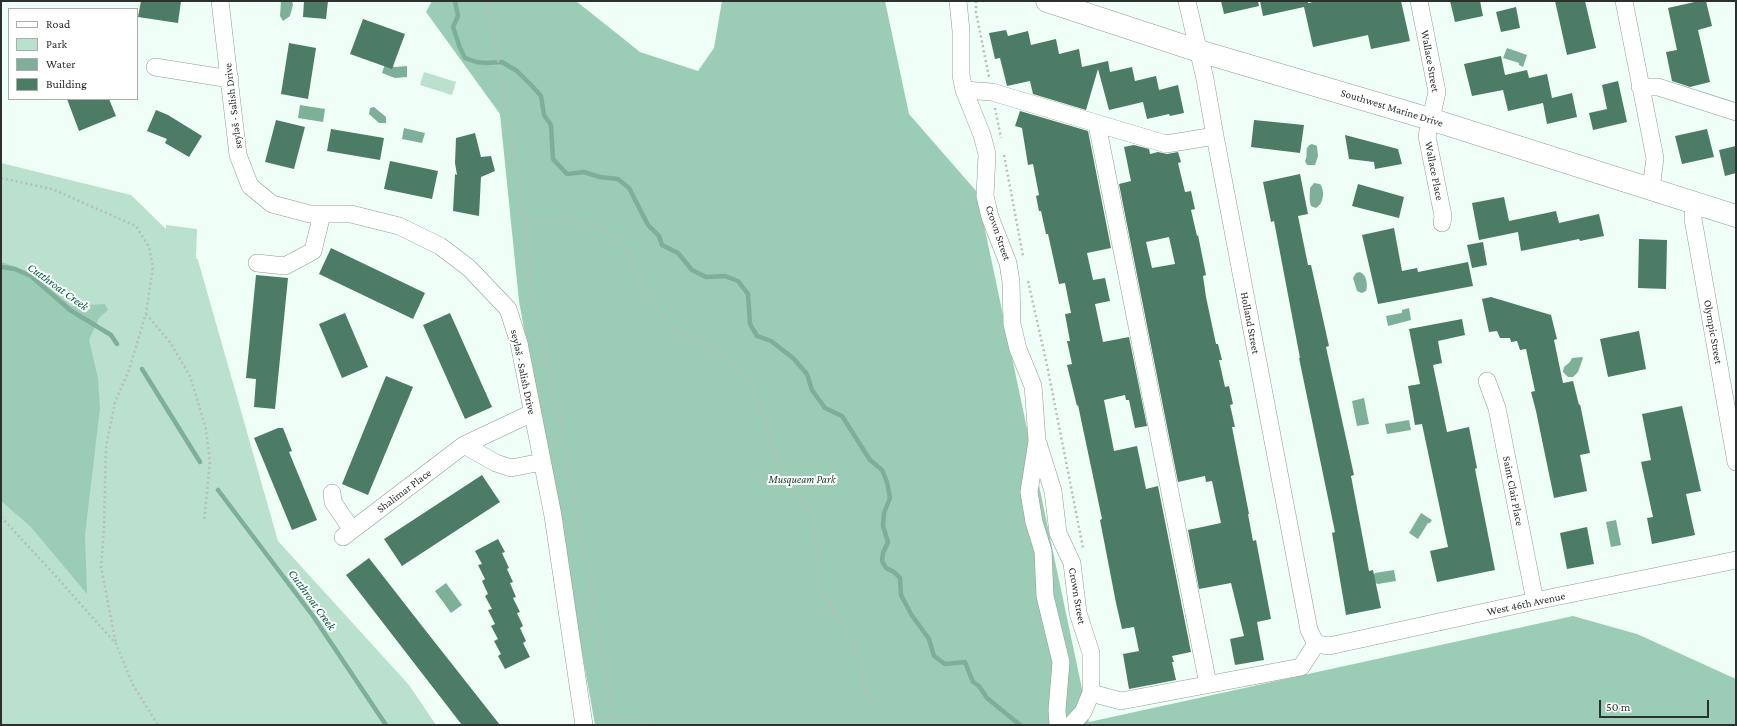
<!DOCTYPE html>
<html>
<head>
<meta charset="utf-8">
<style>
  body { margin:0 }
  #map { position:relative; width:1737px; height:726px; overflow:hidden; background:#effef6; font-family:"Crimson Pro",serif }
  canvas { display:block }
  .frame { position:absolute; inset:0; border:2px solid #2c312f; pointer-events:none }
  .legend { position:absolute; left:8px; top:8px; width:130px; height:92px; box-sizing:border-box; background:#fff; border:1px solid #abadac; margin:0; padding:5px 7px; list-style:none; font-size:12px; color:#2c312f }
  .legend li { display:flex; align-items:center; gap:8px; height:20px }
  .legend b { width:20px; border:1px solid #abadac }
  .scale { position:absolute; left:1599px; top:700px; width:110px; height:18px; box-sizing:border-box; border:2px solid #2c312f; border-top:0; padding-left:5px; font-size:12px; line-height:14px; white-space:nowrap; color:#2c312f; -webkit-text-stroke:3px #fff; paint-order:stroke }
</style>
</head>
<body>
<div id="map">
<canvas width="1737" height="726"></canvas>
<div class="frame"></div>
<ul class="legend">
<li><b style="height:5px;background:#fff"></b>Road</li>
<li><b style="height:11px;background:#bae0ce"></b>Park</li>
<li><b style="height:11px;background:#7eaf99"></b>Water</li>
<li><b style="height:11px;background:#4c7b66"></b>Building</li>
</ul>
<div class="scale">50 m</div>
</div>
<script>
const ctx = document.querySelector('canvas').getContext('2d');
ctx.lineJoin = 'round';
function fillPath(path, color) { ctx.fillStyle = color; ctx.fill(path, 'evenodd'); }
function strokePath(path, color, width, dash) { ctx.strokeStyle = color; ctx.lineWidth = width; ctx.lineCap = dash ? 'butt' : 'round'; ctx.setLineDash(dash || []); ctx.stroke(path); }
function write(font, color, halo, rows, align = 'center') {
  ctx.font = font + ' "Crimson Pro",serif'; ctx.lineWidth = 4; ctx.setLineDash([]); ctx.textBaseline = 'middle'; ctx.strokeStyle = halo; ctx.fillStyle = color; for (const [text, x, y, turn = 0] of rows) {
    ctx.save(); ctx.translate(x, y); ctx.rotate((+turn || 0) * Math.PI / 180); ctx.textAlign = isNaN(turn) ? turn : align; if (halo) ctx.strokeText(text, 0, 0); ctx.fillText(text, 0, 0); ctx.restore();
  }
}
const green = new Path2D(`
  M424 72 456 82 452 95 420 85Z
  M1 163 131 195 166 229V225L197 229 196 258 198 260 278 541 409 685 436 725H1Z`);
const forest = new Path2D(`
  M432 1H576L640 52 698 71 714 48 722 1H885L909 114 977 192 1089 722 1573 616 1637 634 1736 679V725H595L519 301 500 114 426 12Z
  M1 262C29 269 50 288 72 306L105 304 108 310 99 318 89 340 98 378 100 408 85 535 87 594 31 527 1 501Z`);
const water = new Path2D(`
  M281 1H292L293 5 290 16 283 21 280 16Z
  M1507 48 1527 55 1523 67 1519 65V63L1503 58Z
  M385 64 395 67 407 66V77L395 78 382 73Z
  M300 105 325 109 323 122 298 118Z
  M374 107 386 117V123H379L369 114 370 108Z
  M404 128 425 133 422 143 402 139Z
  M1312 144 1317 146 1318 156 1315 165H1307L1305 161C1309 155 1303 147 1312 144Z
  M1314 183 1320 184C1325 190 1324 204 1316 208L1311 206C1309 201 1310 193 1310 188Z
  M1360 272C1367 275 1368 285 1366 291L1362 293 1357 291 1353 278 1356 273Z
  M1409 308 1411 320 1388 326 1386 316 1402 313V310Z
  M1582 357 1583 358 1578 372 1573 377H1568L1563 372 1564 367 1570 362 1572 358Z
  M1364 398 1369 424 1357 426 1352 401Z
  M1409 420 1411 430 1387 434 1385 424Z
  M1421 513 1432 520 1430 523H1428L1418 539 1409 533Z
  M1616 520 1621 545 1611 547 1606 522Z
  M1394 570 1396 581 1378 584 1375 583 1373 575 1375 573Z
  M446 583 462 605 451 613 435 591Z`);
const stream = new Path2D(`
  M455 1 458 16 453 27 460 48 465 58 476 62 486 63 502 62 517 71 533 87 541 96 544 115 551 125 553 159 567 174 584 172 600 177 618 179 629 188 648 225 659 236 662 245 678 253 692 270 706 277 725 276 738 281 748 294 750 324 757 336 771 341 793 358 807 374 812 390 825 408 842 416 870 460 882 470 887 482 890 498 884 513 883 526 888 542 883 553 882 561 886 568 894 572 900 578 901 595 911 614 929 639 934 656 945 664 965 662 973 682 979 686 987 698 1020 725
  M1 267 15 269 31 276 70 310 111 335 117 344
  M142 369 200 462
  M218 490 313 616 386 725`);
const building = new Path2D(`
  M141 1H181L178 23 138 17Z
  M304 1H328L326 19 303 17Z
  M1221 1H1258L1259 6 1224 14Z
  M1260 1H1308V3L1318 1H1401L1410 41 1371 49 1368 35 1313 47 1304 7 1263 16Z
  M1450 1H1480L1483 16 1455 22Z
  M1555 1H1585L1596 48 1567 55Z
  M1699 1H1706L1712 26 1698 30 1710 82 1690 87 1672 81 1666 52 1677 50 1668 8Z
  M1516 7 1520 28 1501 32 1496 12Z
  M363 19 405 34 392 69 350 54Z
  M1006 30 1008 36 1028 31 1031 45 1056 39 1059 54 1079 49 1082 67 1108 61 1110 72 1132 67 1135 81 1156 76 1159 90 1178 85 1184 113 1170 116 1169 114 1147 119 1143 102 1109 110 1098 69 1086 110 1033 94 1030 81 1007 86 1000 58 995 59 989 33Z
  M289 43 316 48 308 99 281 94Z
  M1501 56 1505 75 1527 70 1529 78 1547 74 1552 98 1572 93 1577 117 1547 124 1543 103 1508 111 1503 90 1472 96 1464 64Z
  M1618 81 1627 122 1593 130 1589 113 1607 109 1602 85Z
  M67 99H109L116 116 79 131Z
  M156 110 168 115 202 136 189 157 165 143 167 139 147 131Z
  M1020 111 1088 131 1111 248 1087 253 1093 280 1105 278 1110 301 1095 304 1103 342 1129 337 1147 426 1135 428 1129 400H1126L1125 395 1104 400 1114 451 1137 446 1146 489 1158 486 1191 652 1172 656 1174 662H1172L1176 680 1129 689 1123 654 1139 651 1134 627 1122 629 1116 603 1100 520 1102 519 1078 405 1077 406 1067 365 1072 364 1067 341H1070L1065 314 1071 313 1065 283 1059 284 1048 234H1046L1041 211H1039L1036 196 1039 195 1033 164 1028 165 1022 128 1015 126Z
  M276 120 305 127 294 169 265 162Z
  M1254 120 1304 125 1300 153 1251 147Z
  M331 129 384 138 380 160 327 151Z
  M1707 129 1714 157 1682 164 1675 136Z
  M475 133 481 157 491 156 495 171 481 177 479 216 453 211 455 174 457 175 455 163 456 138Z
  M1345 135 1398 149 1402 164 1375 169 1374 162 1349 159Z
  M1134 145 1149 149 1150 154 1158 152 1167 154 1178 152 1181 162 1178 163 1185 192 1191 191 1195 209 1191 210 1197 236 1198 235 1206 275 1203 276 1206 297 1216 344H1218L1222 360H1219L1225 387 1229 386 1233 404 1230 405 1235 427H1232L1249 514H1248L1253 541 1256 540 1271 619 1257 622 1264 660 1235 665 1230 639 1244 636 1231 583 1199 589 1188 530 1221 523 1212 481 1206 482 1205 476 1178 482 1119 184 1131 181 1124 147ZM1169 237 1175 264 1152 268 1146 242Z
  M1736 146V173L1725 176 1719 150Z
  M390 161 438 171 432 199 384 189Z
  M1300 174 1308 214 1298 216 1308 265H1311L1329 346 1326 347 1354 475 1351 476 1369 571 1373 570 1381 608 1346 615 1332 533 1335 532 1299 358H1300L1274 221 1271 222 1263 182Z
  M1358 184 1404 197 1399 218 1352 206Z
  M1504 197 1509 221 1556 211 1559 223 1599 214 1604 236 1580 241 1579 239 1521 251 1518 232 1479 240 1472 203Z
  M1394 228 1402 271 1417 268 1418 272 1468 262 1473 286 1378 304 1362 235Z
  M1639 239 1667 240 1666 289 1638 288Z
  M1483 242 1487 265 1472 268 1467 245Z
  M331 248 425 293 413 319 319 274Z
  M256 275 288 278 275 409 254 407 256 379 246 378Z
  M1491 297 1551 315 1557 339 1554 340 1563 383 1573 381 1579 405 1580 404 1590 453 1580 455 1587 491 1554 498 1536 411 1531 392 1535 391 1526 349 1520 350 1517 341 1511 342 1510 338H1500L1497 331 1489 332 1482 299Z
  M345 313 368 367 342 378 319 324Z
  M450 313 492 407 465 419 423 325Z
  M1462 319 1465 335 1438 341 1442 363 1433 365 1447 432 1469 427 1477 468 1475 469 1495 570 1437 582 1430 551 1448 547 1422 424 1415 425 1408 386 1420 384 1409 329Z
  M1639 331 1646 369 1608 377 1600 339Z
  M386 376 413 387 368 495 342 484Z
  M1682 406 1701 491 1686 494 1695 535 1652 544 1647 518 1653 517 1641 462 1651 460 1642 414Z
  M278 428H283L292 451 289 452 317 520 292 530 254 438Z
  M482 475 500 502 402 566 384 539Z
  M1587 527 1594 564 1567 569 1560 533Z
  M498 539 505 552 502 553 509 568 507 569 513 582 510 583 516 597 513 598 520 612 517 613 523 626 520 628 526 641 523 643 530 657 505 669 498 656 501 654 494 641 498 639 491 626 495 624 488 610 492 609 485 596 488 594 482 581 485 579 478 565 482 564 475 551Z
  M369 558 422 626 500 725H462L346 575Z`);
const path = new Path2D(`
  M488 1 525 221 530 288 560 421 614 717
  M976 1V12L989 77
  M995 108 1001 138
  M1004 155 1023 256
  M1 178 52 189 136 226 149 247 153 267 146 313 129 370 115 402 106 447 104 529 101 567 116 644
  M525 221 565 219 600 226 627 252 646 298 678 331 715 347 758 393 774 455 814 522 822 591 853 643 866 694 897 725
  M1028 281 1047 365 1083 548
  M146 314 170 342 190 376 206 429 210 462 204 522
  M1 517 53 573 116 644 133 685 158 725
  M599 719C616 717 637 717 653 725`);
const minor = new Path2D(`
  M220 1 238 155 250 186 272 204 310 214H351L399 226 440 246 469 268 508 309 519 343 553 516 584 725
  M958 1 961 31V75L964 90 982 135 987 154 985 196 990 217 1008 263 1011 282 1012 324 1018 349 1033 386 1034 398 1037 441 1029 492 1034 522 1043 551 1045 596 1061 662 1057 710 1058 725
  M1187 1 1205 79 1215 136 1309 630 1316 644
  M1419 1 1437 92 1427 136 1443 216 1442 223
  M1624 1 1655 158 1651 189
  M155 67 230 79
  M1640 87H1658L1736 112
  M964 90 992 92 1166 144 1215 136
  M1097 124 1208 684
  M1694 203 1693 219 1736 462
  M257 263 285 266 313 251 322 214
  M1487 381 1497 408 1535 601
  M1038 443 1053 491 1058 533 1072 563 1078 613 1091 653V693L1083 712 1071 725
  M464 445 496 463 511 468 542 462
  M332 493 333 502 352 530
  M343 537 464 445 532 413
  M1316 644 1329 646 1535 601 1736 560
  M1091 693 1121 701 1301 667 1316 644`);
const major = new Path2D(`
  M1047 1 1199 51 1430 119 1736 216`);
const streetNames = [
  ["Wallace Street",1430,61,80],
  ["seyləš - Salish Drive",233,106,-97],
  ["Southwest Marine Drive",1392,108,17],
  ["Wallace Place",1434,171,79],
  ["Crown Street",998,233,71],
  ["Holland Street",1250,323,79],
  ["Olympic Street",1713,332,80],
  ["seyləš - Salish Drive",523,372,78],
  ["Shalimar Place",404,491,-37],
  ["Saint Clair Place",1513,491,79],
  ["Crown Street",1077,596,80],
  ["West 46th Avenue",1526,604,-12]
];
const parkNames = [
  ["Musqueam Park",802,480]
];
const waterNames = [
  ["Cutthroat Creek",58,287,36],
  ["Cutthroat Creek",312,600,54]
];
fillPath(green, '#bae0ce');
fillPath(forest, '#9bcdb6');
fillPath(water, '#7eaf99');
strokePath(stream, '#7eaf99', 4.5);
fillPath(building, '#4c7b66');
strokePath(minor, '#8e9c95', 18);
strokePath(major, '#8e9c95', 23);
strokePath(path, '#b4c0ba', 2.5, [2, 3]);
strokePath(minor, '#fff', 17);
strokePath(major, '#fff', 22);
write('11px', '#2c312f', '#fff', streetNames);
write('italic 11px', '#143e2e', '#fff', parkNames);
write('italic 12px', '#006044', '#fff', waterNames);
</script>
</body>
</html>
